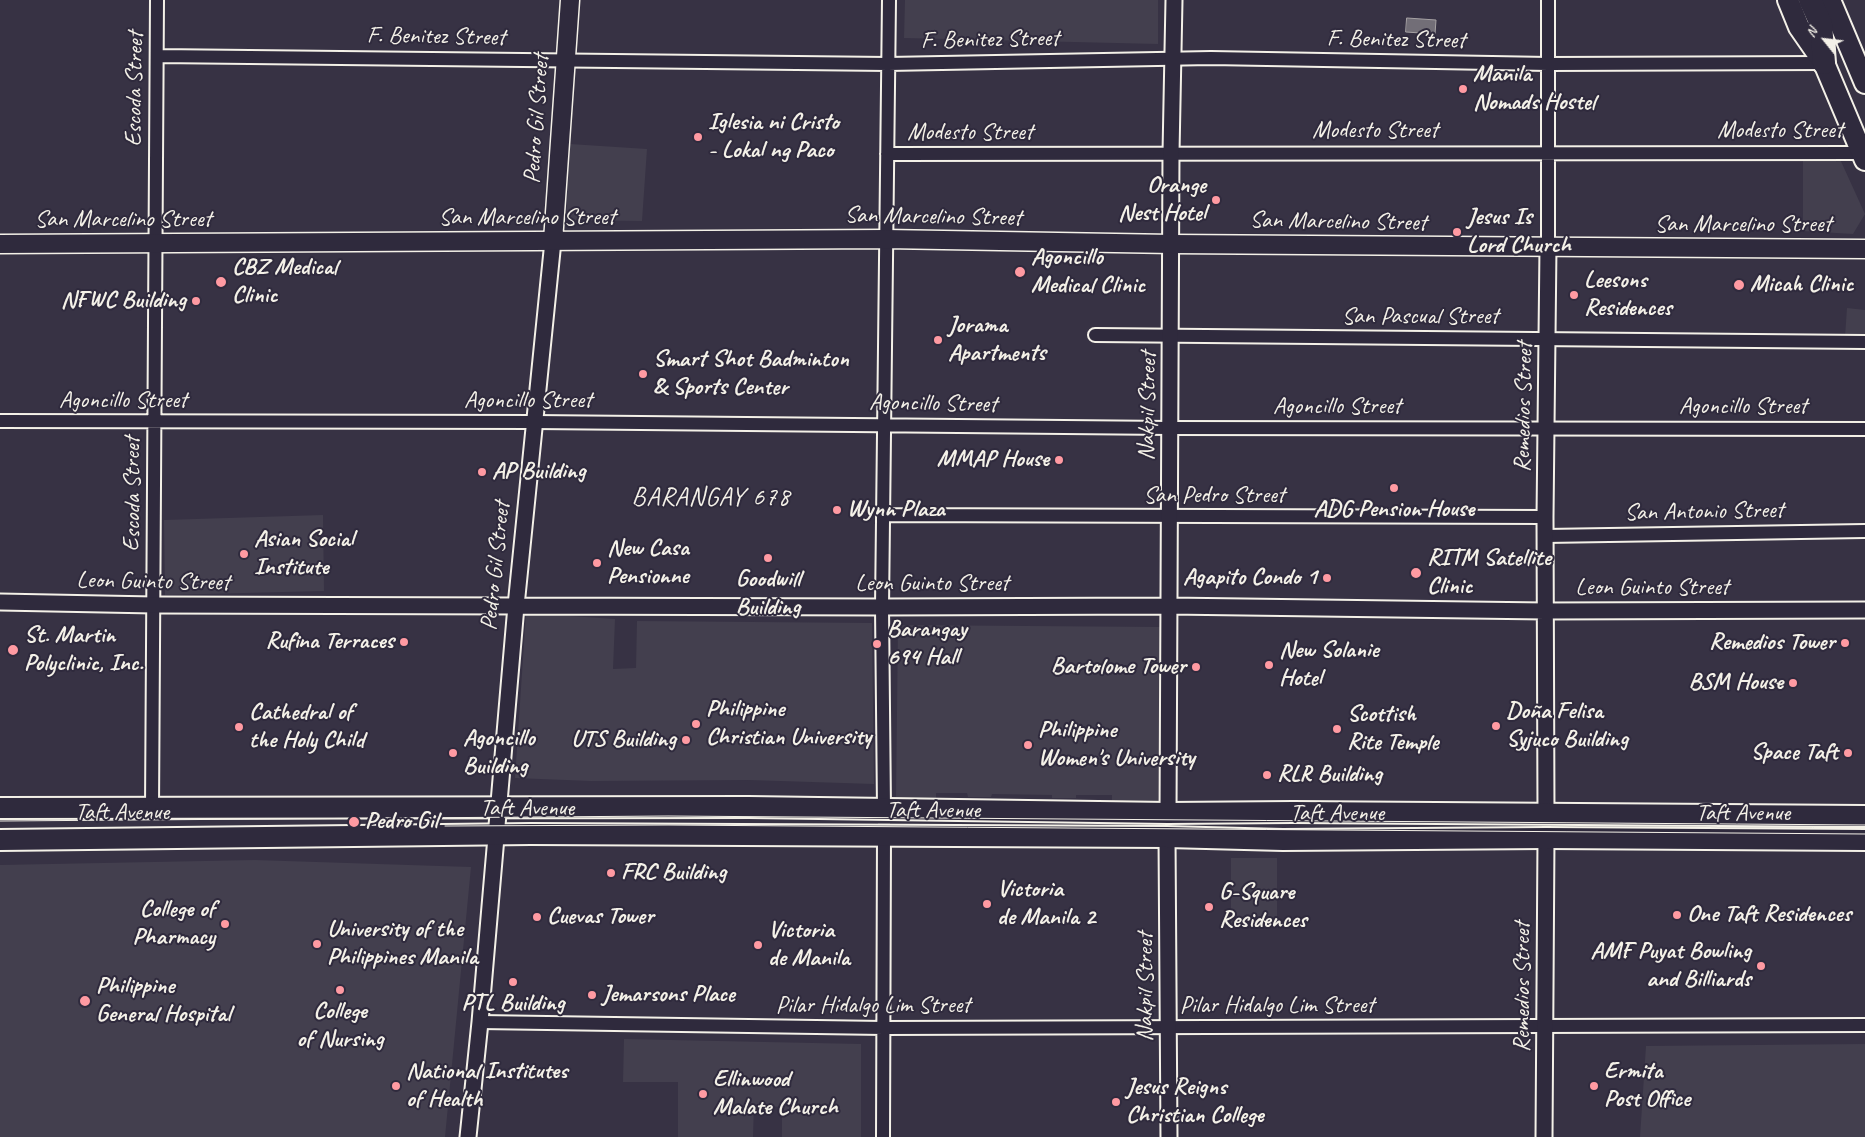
<!DOCTYPE html>
<html>
<head>
<meta charset="utf-8">
<style>
  body { margin:0 }
  #map { position:relative; width:1865px; height:1137px; overflow:hidden; background:#373244; font-family:Caveat,sans-serif }
  canvas { display:block }
  .north { position:absolute; left:1800px; top:15px; width:50px; height:50px; -webkit-text-stroke:4px #2f2a3d; paint-order:stroke; rotate:299deg; font-size:14px; font-weight:700; line-height:20px; text-align:center; color:#f4f1e8 }
  .north::after { content:''; display:block; margin:auto; width:18px; height:22px; background:#f4f1e8; clip-path:polygon(50% 0,100% 100%,50% 72%,0 100%) }
</style>
</head>
<body>
<div id="map">
<canvas width="1865" height="1137"></canvas>
<div class="north">N</div>
</div>
<script>
const ctx = document.querySelector('canvas').getContext('2d');
ctx.lineJoin = 'round';
function fillPath(path, color) { ctx.fillStyle = color; ctx.fill(path, 'evenodd'); }
function strokePath(path, color, width, dash) { ctx.strokeStyle = color; ctx.lineWidth = width; ctx.lineCap = dash ? 'butt' : 'round'; ctx.setLineDash(dash || []); ctx.stroke(path); }
function write(font, color, halo, rows, align = 'center') {
  ctx.font = font + ' Caveat,sans-serif'; ctx.lineWidth = 4; ctx.setLineDash([]); ctx.textBaseline = 'middle'; ctx.strokeStyle = halo; ctx.fillStyle = color; for (const [text, x, y, turn = 0] of rows) {
    ctx.save(); ctx.translate(x, y); ctx.rotate((+turn || 0) * Math.PI / 180); ctx.textAlign = isNaN(turn) ? turn : align; if (halo) ctx.strokeText(text, 0, 0); ctx.fillText(text, 0, 0); ctx.restore();
  }
}
const built = new Path2D(`
  M905 0H1158V44L904 38Z
  M570 144 647 149 642 221 566 220Z
  M1839 157 1865 214 1853 234 1803 231V160Z
  M1847 308 1865 310V338L1845 337Z
  M323 515 324 591 165 595 164 520Z
  M526 613 615 619 613 669 636 668 637 621 872 623 874 784 749 780 591 781 515 778Z
  M898 625 1160 627 1158 801H1112V795H1076V798H1052V795L992 794 991 797H968L967 793H936V799L896 798Z
  M1231 858H1277V927H1231Z
  M255 860 471 867 445 1137H0V865Z
  M624 1039 861 1044V1137H782V1107L754 1105 753 1137H678V1082H623Z
  M1865 1044V1137H1640L1646 1046Z`);
const water = new Path2D(`
  M1407 18 1436 20 1435 34 1406 32Z`);
const minorTunnel = new Path2D(`
  M884 835V809`);
const minor = new Path2D(`
  M1548 0V247
  M158 56 888 64 1211 58 1548 64 1824 63
  M887 154 1862 153
  M1095 335 1865 342
  M0 421 535 422 1170 428 1865 429
  M883 515 1545 517
  M1545 536 1865 531
  M152 808 157 0
  M884 809 882 607 889 0
  M480 1022 883 1028 1865 1025
  M883 1137 884 835`);
const tertiary = new Path2D(`
  M0 602 154 605 882 607 1169 606 1545 611 1865 610
  M1168 813 1171 153 1174 0
  M1546 815 1545 517 1548 247
  M1167 837 1169 1137
  M468 1137 480 1022 516 606 553 241
  M1544 1137 1546 838`);
const secondary = new Path2D(`
  M553 241 570 0
  M0 244 886 239 1172 244 1865 249`);
const primary = new Path2D(`
  M1788 0 1799 27 1824 63 1865 160
  M1830 0 1865 83
  M0 808 749 807 1168 813 1293 812 1865 816
  M0 840 531 834 1167 837 1283 840 1546 838 1865 840`);
const motorway = new Path2D(`
  M1810 0 1821 24 1824 63`);
const tram = new Path2D(`
  M0 821 668 816 1865 825
  M445 826 668 825 1865 834`);
const markers = [
  [1463,89,5,"#ff9aa2"],
  [698,137,5,"#ff9aa2"],
  [1216,200,5,"#ff9aa2"],
  [1457,232,5,"#ff9aa2"],
  [1020,272,6,"#ff9aa2"],
  [221,282,6,"#ff9aa2"],
  [1739,285,6,"#ff9aa2"],
  [1574,295,5,"#ff9aa2"],
  [196,301,5,"#ff9aa2"],
  [938,340,5,"#ff9aa2"],
  [643,374,5,"#ff9aa2"],
  [1059,460,5,"#ff9aa2"],
  [482,472,5,"#ff9aa2"],
  [1394,488,5,"#ff9aa2"],
  [837,510,5,"#ff9aa2"],
  [244,554,5,"#ff9aa2"],
  [768,558,5,"#ff9aa2"],
  [597,563,5,"#ff9aa2"],
  [1416,573,6,"#ff9aa2"],
  [1327,578,5,"#ff9aa2"],
  [404,642,5,"#ff9aa2"],
  [1845,643,5,"#ff9aa2"],
  [877,644,5,"#ff9aa2"],
  [13,650,6,"#ff9aa2"],
  [1269,665,5,"#ff9aa2"],
  [1196,667,5,"#ff9aa2"],
  [1793,683,5,"#ff9aa2"],
  [696,724,5,"#ff9aa2"],
  [1496,726,5,"#ff9aa2"],
  [239,727,5,"#ff9aa2"],
  [1337,729,5,"#ff9aa2"],
  [686,740,5,"#ff9aa2"],
  [1028,745,5,"#ff9aa2"],
  [453,753,5,"#ff9aa2"],
  [1848,753,5,"#ff9aa2"],
  [1267,775,5,"#ff9aa2"],
  [354,822,6,"#ff9aa2"],
  [611,873,5,"#ff9aa2"],
  [987,904,5,"#ff9aa2"],
  [1209,907,5,"#ff9aa2"],
  [1677,915,5,"#ff9aa2"],
  [537,917,5,"#ff9aa2"],
  [225,924,5,"#ff9aa2"],
  [317,944,5,"#ff9aa2"],
  [758,945,5,"#ff9aa2"],
  [1761,966,5,"#ff9aa2"],
  [513,982,5,"#ff9aa2"],
  [340,990,5,"#ff9aa2"],
  [592,995,5,"#ff9aa2"],
  [85,1001,6,"#ff9aa2"],
  [396,1086,5,"#ff9aa2"],
  [1594,1086,5,"#ff9aa2"],
  [703,1094,5,"#ff9aa2"],
  [1116,1102,5,"#ff9aa2"]
];
const streetNames = [
  ["F. Benitez Street",436,37,1],
  ["F. Benitez Street",990,40,-1],
  ["F. Benitez Street",1396,40,1],
  ["Escoda Street",135,89,-89],
  ["Pedro Gil Street",537,119,-86],
  ["Modesto Street",1375,131],
  ["Modesto Street",1780,131],
  ["Modesto Street",970,133],
  ["San Marcelino Street",933,217,1],
  ["San Marcelino Street",527,218],
  ["San Marcelino Street",123,220],
  ["San Marcelino Street",1338,222,1],
  ["San Marcelino Street",1743,225],
  ["San Pascual Street",1420,317],
  ["Agoncillo Street",123,401],
  ["Agoncillo Street",528,401],
  ["Agoncillo Street",933,404,1],
  ["Nakpil Street",1148,406,-89],
  ["Agoncillo Street",1337,407],
  ["Remedios Street",1524,407,-89],
  ["Agoncillo Street",1743,407],
  ["Escoda Street",133,494,-90],
  ["San Pedro Street",1214,496],
  ["San Antonio Street",1704,512,-1],
  ["Pedro Gil Street",496,566,-84],
  ["Leon Guinto Street",153,582,1],
  ["Leon Guinto Street",932,584],
  ["Leon Guinto Street",1652,588],
  ["Taft Avenue",527,809],
  ["Taft Avenue",933,811],
  ["Taft Avenue",122,813],
  ["Taft Avenue",1337,814],
  ["Taft Avenue",1743,814],
  ["Nakpil Street",1146,987,-90],
  ["Remedios Street",1523,987,-90],
  ["Pilar Hidalgo Lim Street",873,1006],
  ["Pilar Hidalgo Lim Street",1277,1006]
];
const poiNames = [
  ["Manila",1473,75],
  ["Nomads Hostel",1473,103],
  ["Iglesia ni Cristo",708,123],
  ["- Lokal ng Paco",708,151],
  ["Orange",1206,186,"right"],
  ["Nest Hotel",1206,214,"right"],
  ["Jesus Is",1467,218],
  ["Lord Church",1467,246],
  ["Agoncillo",1031,258],
  ["Medical Clinic",1031,286],
  ["CBZ Medical",232,268],
  ["Clinic",232,296],
  ["Leesons",1584,281],
  ["Residences",1584,309],
  ["Micah Clinic",1750,285],
  ["NFWC Building",186,301,"right"],
  ["Jorama",948,326],
  ["Apartments",948,354],
  ["Smart Shot Badminton",653,360],
  ["& Sports Center",653,388],
  ["MMAP House",1049,460,"right"],
  ["AP Building",492,472],
  ["Wynn Plaza",847,510],
  ["ADG Pension House",1394,510,"center"],
  ["Asian Social",254,540],
  ["Institute",254,568],
  ["New Casa",607,549],
  ["Pensionne",607,577],
  ["RITM Satellite",1427,559],
  ["Clinic",1427,587],
  ["Agapito Condo 1",1317,578,"right"],
  ["Goodwill",768,580,"center"],
  ["Building",768,608,"center"],
  ["Barangay",887,630],
  ["694 Hall",887,658],
  ["St. Martin",24,636],
  ["Polyclinic, Inc.",24,664],
  ["Rufina Terraces",394,642,"right"],
  ["Remedios Tower",1835,643,"right"],
  ["New Solanie",1279,651],
  ["Hotel",1279,679],
  ["Bartolome Tower",1186,667,"right"],
  ["BSM House",1783,683,"right"],
  ["Philippine",706,710],
  ["Christian University",706,738],
  ["Doña Felisa",1506,712],
  ["Syjuco Building",1506,740],
  ["Cathedral of",249,713],
  ["the Holy Child",249,741],
  ["Scottish",1347,715],
  ["Rite Temple",1347,743],
  ["Philippine",1038,731],
  ["Women's University",1038,759],
  ["Agoncillo",463,739],
  ["Building",463,767],
  ["UTS Building",676,740,"right"],
  ["Space Taft",1838,753,"right"],
  ["RLR Building",1277,775],
  ["Pedro Gil",365,822],
  ["FRC Building",621,873],
  ["Victoria",997,890],
  ["de Manila 2",997,918],
  ["G-Square",1219,893],
  ["Residences",1219,921],
  ["College of",215,910,"right"],
  ["Pharmacy",215,938,"right"],
  ["One Taft Residences",1687,915],
  ["Cuevas Tower",547,917],
  ["University of the",327,930],
  ["Philippines Manila",327,958],
  ["Victoria",768,931],
  ["de Manila",768,959],
  ["AMF Puyat Bowling",1751,952,"right"],
  ["and Billiards",1751,980,"right"],
  ["Philippine",96,987],
  ["General Hospital",96,1015],
  ["Jemarsons Place",602,995],
  ["PTL Building",513,1004,"center"],
  ["College",340,1012,"center"],
  ["of Nursing",340,1040,"center"],
  ["National Institutes",406,1072],
  ["of Health",406,1100],
  ["Ermita",1604,1072],
  ["Post Office",1604,1100],
  ["Ellinwood",713,1080],
  ["Malate Church",713,1108],
  ["Jesus Reigns",1126,1088],
  ["Christian College",1126,1116]
];
const quarterNames = [
  ["BARANGAY 678",711,498]
];
fillPath(built, '#433f4e');
fillPath(water, '#726e77');
strokePath(water, '#a6a2a4', 1);
strokePath(minorTunnel, '#534f5d', 12, [12, 6]);
strokePath(minor, '#f4f1e8', 16);
strokePath(tertiary, '#f4f1e8', 19);
strokePath(secondary, '#f4f1e8', 21);
strokePath(primary, '#f4f1e8', 24);
strokePath(motorway, '#f4f1e8', 26);
strokePath(minor, '#2f2a3d', 12);
strokePath(tertiary, '#2f2a3d', 15);
strokePath(secondary, '#2f2a3d', 18);
strokePath(primary, '#2f2a3d', 20);
strokePath(motorway, '#2f2a3d', 22);
strokePath(tram, '#f4f1e8', 1);
for (const [x, y, r, color] of markers) { const dot = new Path2D(); dot.arc(x, y, r, 0, 2 * Math.PI); ctx.fillStyle = color; ctx.fill(dot); strokePath(dot, '#2f2a3d', 2); }
write('24px', '#f4f1e8', '#2f2a3d', streetNames);
write('bold 24px', '#f4f1e8', '#2f2a3d', poiNames, 'left');
ctx.letterSpacing = '1px';
write('26px', '#f4f1e8', '#2f2a3d', quarterNames);
ctx.letterSpacing = '0px';
</script>
</body>
</html>
